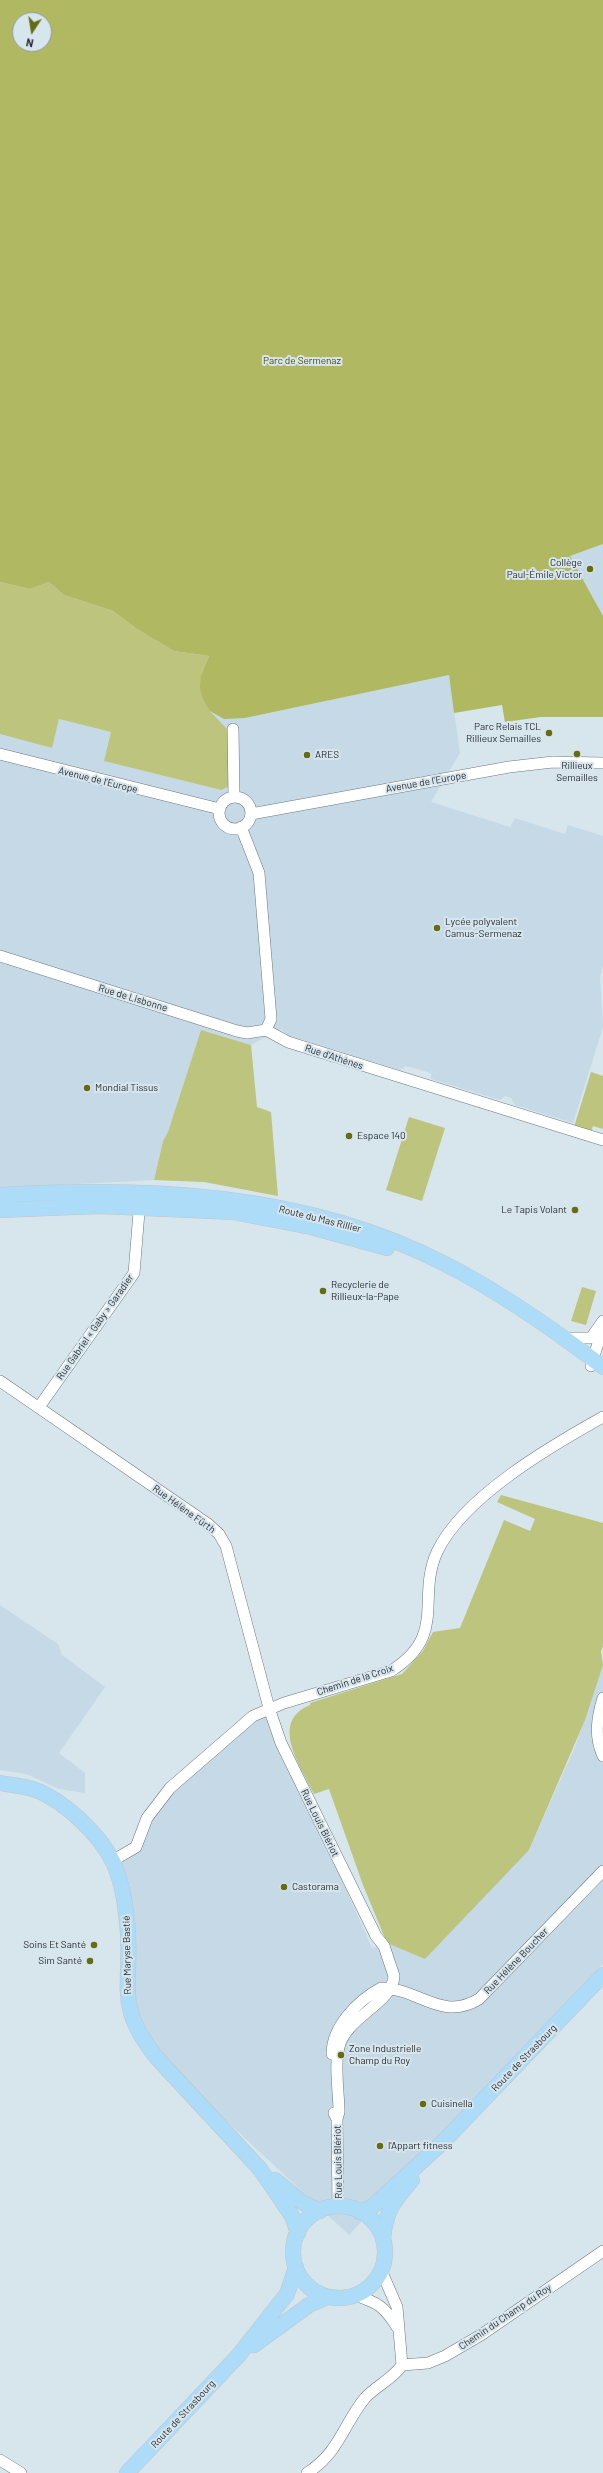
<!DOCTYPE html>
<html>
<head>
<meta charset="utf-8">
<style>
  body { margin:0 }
  #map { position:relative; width:603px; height:2473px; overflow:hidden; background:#d7e5ed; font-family:Barlow,sans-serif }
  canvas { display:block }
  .north { position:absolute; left:12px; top:12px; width:40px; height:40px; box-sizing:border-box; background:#d7e5ed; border:1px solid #919ca2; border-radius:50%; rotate:192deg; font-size:11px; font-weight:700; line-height:16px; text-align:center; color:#292e31 }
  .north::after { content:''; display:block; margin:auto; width:14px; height:18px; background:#666c10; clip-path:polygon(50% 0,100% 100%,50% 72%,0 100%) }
</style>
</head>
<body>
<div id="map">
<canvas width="603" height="2473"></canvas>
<div class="north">N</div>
</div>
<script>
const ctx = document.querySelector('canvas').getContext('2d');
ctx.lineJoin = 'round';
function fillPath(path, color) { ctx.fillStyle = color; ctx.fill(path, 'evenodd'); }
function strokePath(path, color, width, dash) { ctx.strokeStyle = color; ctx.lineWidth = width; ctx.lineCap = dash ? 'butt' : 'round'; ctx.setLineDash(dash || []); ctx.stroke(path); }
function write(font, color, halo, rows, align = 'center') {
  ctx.font = font + ' Barlow,sans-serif'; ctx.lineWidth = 4; ctx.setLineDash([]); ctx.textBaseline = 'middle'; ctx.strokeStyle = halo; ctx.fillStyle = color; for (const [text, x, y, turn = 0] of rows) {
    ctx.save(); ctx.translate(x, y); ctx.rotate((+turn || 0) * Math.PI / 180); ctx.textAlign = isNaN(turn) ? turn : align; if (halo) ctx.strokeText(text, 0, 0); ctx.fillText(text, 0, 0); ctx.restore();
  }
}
const built = new Path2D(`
  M603 544V616L570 556Z
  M449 675 460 753 431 802 510 827 515 818 565 834 568 825 603 836V966L600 977 603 1027 573 1123 515 1105 511 1098 505 1096 500 1100 431 1079V1073L406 1066 400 1070 287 1035 281 1029 251 1045 201 1030 168 1133 163 1141 154 1180 0 1188V734L52 748 59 719 111 732 105 761 221 790 228 730 210 711 245 718Z
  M0 1605 58 1644 62 1655 105 1687 59 1753 85 1773V1793L59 1789 26 1774 0 1770Z
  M603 1665V1964L349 2235 206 2102 158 2051 135 2015 118 1855 135 1846 146 1818 236 1729 267 1713 372 1948 387 1943 529 1850 575 1747Z`);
const green = new Path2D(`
  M0 582 30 589 49 582 64 595 113 611 137 629 174 651 209 656 201 675 210 711 228 730 230 786 221 790 104 761 111 732 59 719 52 748 0 734Z
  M201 1030 251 1045 257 1107 271 1112 278 1196 204 1182 154 1180 163 1141 168 1132Z
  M591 1072 603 1076V1129L593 1126 591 1132 574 1127Z
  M409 1117 445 1128 422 1201 386 1190Z
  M582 1287 596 1291 586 1325 571 1321Z
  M501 1495 603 1523V1646L601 1651 603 1665 585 1720 529 1850 425 1959 387 1943 363 1885 329 1789 314 1794C302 1768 268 1722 310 1705V1703L402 1674 423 1651 433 1632 460 1628 504 1520 530 1531 535 1519 497 1502Z`);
const forest = new Path2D(`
  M0 0H603V544L570 556 603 616V717H541L505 722 502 705 454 713 449 675 245 718 224 719 210 711 203 699 200 688 201 675 209 656 174 651 137 629 113 611 64 595 49 582 30 589 0 582ZM20 20H44V44H20Z`);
const minor = new Path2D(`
  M233 729 234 797
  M0 754 220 809
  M219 813a16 16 0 1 1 32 0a16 16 0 1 1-32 0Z
  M251 814 509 767 553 762 603 763
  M241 827 259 873 271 1019 266 1030 288 1042 603 1140
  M0 956 237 1031 247 1033 266 1030
  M565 1338H591L603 1321
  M591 1366 603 1327
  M0 1381 208 1524 219 1534 226 1546 269 1708 281 1743 376 1936 384 1946 394 1976C393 2003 346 2017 339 2047 334 2064 339 2094 339 2112L337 2119
  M39 1407 134 1273 140 1200
  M603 1698C597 1718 594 1736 603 1756
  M112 1861 136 1847 147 1818 170 1788 253 1716 284 1703 391 1671C448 1635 416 1599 437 1552 463 1497 551 1446 603 1417
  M332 2054C332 2027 357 2001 381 1988 419 1988 441 2022 479 1999L603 1871
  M334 2113 337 2119 338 2207
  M355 2295C378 2303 384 2306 397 2327
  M402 2365 428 2363 445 2356 481 2335 603 2251
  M0 2460 21 2473
  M307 2473C339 2453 343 2425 365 2398 376 2386 394 2378 402 2365L397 2307 381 2270`);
const major = new Path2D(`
  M0 1195C149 1186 307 1193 443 1263 499 1291 553 1329 603 1367
  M0 1210 100 1206 233 1212 311 1227 387 1248
  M0 1783C11 1785 23 1786 33 1789 62 1799 100 1834 113 1862 123 1883 126 1909 128 1933 131 1991 116 2007 157 2058L260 2169 292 2216 298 2233
  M275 2180 303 2203 320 2211
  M293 2252a46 46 0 1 1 92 0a46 46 0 1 1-92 0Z
  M360 2212 372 2207 445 2140 603 1975
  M383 2240C385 2211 394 2201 412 2180
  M254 2345 309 2305 328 2297
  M127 2473 238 2356 287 2294 296 2267`);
const markers = [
  [590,569,4,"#666c10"],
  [549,733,4,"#666c10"],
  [577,754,4,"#666c10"],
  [307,755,4,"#666c10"],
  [437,928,4,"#666c10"],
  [87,1088,4,"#666c10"],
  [349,1136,4,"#666c10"],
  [575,1210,4,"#666c10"],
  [323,1291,4,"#666c10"],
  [284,1887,4,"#666c10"],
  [94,1945,4,"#666c10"],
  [90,1961,4,"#666c10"],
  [341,2055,4,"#666c10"],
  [423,2104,4,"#666c10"],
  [380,2146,4,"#666c10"]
];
const parkNames = [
  ["Parc de Sermenaz",302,361]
];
const poiNames = [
  ["Collège",582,563,"right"],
  ["Paul-Émile Victor",582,575,"right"],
  ["Parc Relais TCL",541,727,"right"],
  ["Rillieux Semailles",541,739,"right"],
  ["ARES",315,755],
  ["Rillieux",577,766,"center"],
  ["Semailles",577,778,"center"],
  ["Lycée polyvalent",445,922],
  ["Camus-Sermenaz",445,934],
  ["Mondial Tissus",95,1088],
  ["Espace 140",357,1136],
  ["Le Tapis Volant",567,1210,"right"],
  ["Recyclerie de",331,1285],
  ["Rillieux-la-Pape",331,1297],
  ["Castorama",292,1887],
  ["Soins Et Santé",86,1945,"right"],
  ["Sim Santé",82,1961,"right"],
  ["Zone Industrielle",349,2049],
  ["Champ du Roy",349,2061],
  ["Cuisinella",431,2104],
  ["l'Appart fitness",388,2146]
];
const streetNames = [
  ["Avenue de l'Europe",98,780,14],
  ["Avenue de l'Europe",426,782,-10],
  ["Rue de Lisbonne",133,998,17],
  ["Rue d'Athènes",334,1057,18],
  ["Route du Mas Rillier",320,1219,14],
  ["Rue Gabriel « Gaby » Garadier",95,1327,-55],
  ["Rue Hélène Fürth",184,1509,36],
  ["Chemin de la Croix",355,1680,-18],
  ["Rue Louis Blériot",320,1823,64],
  ["Rue Maryse Bastié",127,1955,-91],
  ["Rue Hélène Boucher",516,1961,-46],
  ["Route de Strasbourg",524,2058,-46],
  ["Rue Louis Blériot",338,2162,-91],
  ["Chemin du Champ du Roy",505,2317,-34],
  ["Route de Strasbourg",183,2414,-47]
];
fillPath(built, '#c5dae6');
fillPath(green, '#bdc47d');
fillPath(forest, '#b0b862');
strokePath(minor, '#6b777f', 12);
strokePath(major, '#c3c4c5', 16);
strokePath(minor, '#fff', 11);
strokePath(major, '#acdcf8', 15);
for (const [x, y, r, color] of markers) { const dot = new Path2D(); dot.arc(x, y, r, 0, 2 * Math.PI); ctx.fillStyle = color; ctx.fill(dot); strokePath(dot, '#d7e5ed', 1.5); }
write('10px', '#464b07', '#d7e5ed', parkNames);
write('10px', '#292e31', '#d7e5ed', poiNames, 'left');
write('10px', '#292e31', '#d7e5ed', streetNames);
</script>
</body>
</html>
